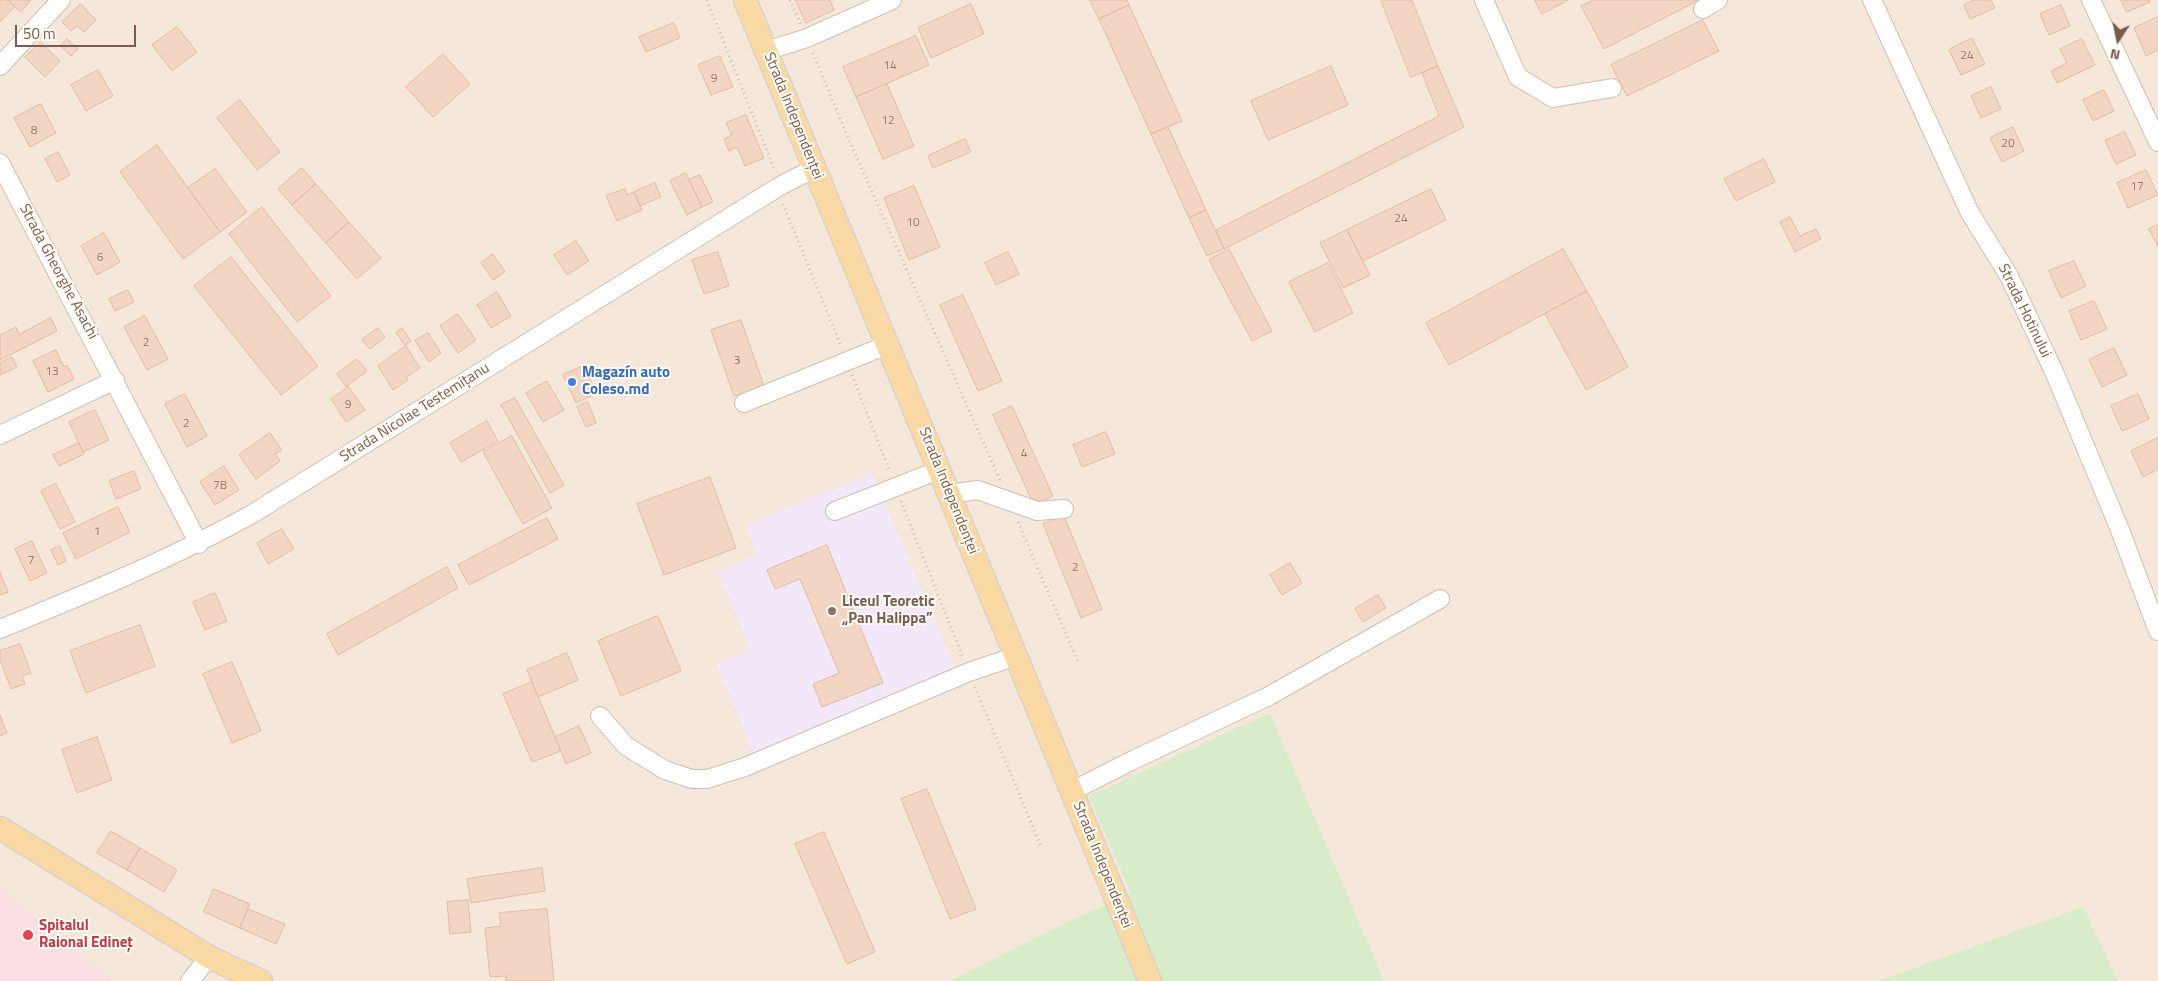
<!DOCTYPE html>
<html>
<head>
<meta charset="utf-8">
<style>
  body { margin:0 }
  #map { position:relative; width:2158px; height:981px; overflow:hidden; background:#fdf6ec; font-family:"Titillium Web",sans-serif }
  canvas { display:block }
  .north { position:absolute; left:2093px; top:15px; width:50px; height:50px; -webkit-text-stroke:4px #fffaf3; paint-order:stroke; rotate:191deg; font-size:14px; font-weight:700; line-height:20px; text-align:center; color:#7a5c4d }
  .north::after { content:''; display:block; margin:auto; width:18px; height:22px; background:#7a5c4d; clip-path:polygon(50% 0,100% 100%,50% 72%,0 100%) }
  .scale { position:absolute; left:15px; top:25px; width:121px; height:22px; box-sizing:border-box; border:2px solid #7a5c4d; border-top:0; padding-left:6px; font-size:15px; line-height:18px; white-space:nowrap; color:#7a5c4d; -webkit-text-stroke:4px #fffaf3; paint-order:stroke }
</style>
</head>
<body>
<div id="map">
<canvas width="2158" height="981"></canvas>
<div class="north">N</div>
<div class="scale">50 m</div>
</div>
<script>
const ctx = document.querySelector('canvas').getContext('2d');
ctx.lineJoin = 'round';
function fillPath(path, color) { ctx.fillStyle = color; ctx.fill(path, 'evenodd'); }
function strokePath(path, color, width, dash) { ctx.strokeStyle = color; ctx.lineWidth = width; ctx.lineCap = dash ? 'butt' : 'round'; ctx.setLineDash(dash || []); ctx.stroke(path); }
function write(font, color, halo, rows, align = 'center') {
  ctx.font = font + ' "Titillium Web",sans-serif'; ctx.lineWidth = 4; ctx.setLineDash([]); ctx.textBaseline = 'middle'; ctx.strokeStyle = halo; ctx.fillStyle = color; for (const [text, x, y, turn = 0] of rows) {
    ctx.save(); ctx.translate(x, y); ctx.rotate((+turn || 0) * Math.PI / 180); ctx.textAlign = isNaN(turn) ? turn : align; if (halo) ctx.strokeText(text, 0, 0); ctx.fillText(text, 0, 0); ctx.restore();
  }
}
const residential = new Path2D(`
  M0 0H2158V981H0Z`);
const education = new Path2D(`
  M872 473 962 686 761 771 717 665 751 650 718 572 758 555 746 526Z`);
const medical = new Path2D(`
  M0 889 111 981H0Z`);
const green = new Path2D(`
  M1270 713 1384 981H951L1049 931 1131 893 1089 796Z
  M2083 907 2118 981H1879Z`);
const building = new Path2D(`
  M0 0H8L15 6 0 22Z
  M8 0H31L21 12Z
  M796 0H830L834 10 806 23Z
  M1090 0H1127L1129 5 1099 19Z
  M1381 0H1412L1438 66 1411 77Z
  M1535 0H1568L1542 14Z
  M1594 0H1699L1604 49 1581 6Z
  M1975 0H1991L1995 8 1970 19 1964 5Z
  M2121 0H2149L2150 2 2127 12Z
  M81 4 96 20 84 32 77 26 71 31 62 22Z
  M971 4 984 34 931 58 918 28Z
  M1129 5 1182 121 1151 134 1099 19Z
  M2061 5 2070 26 2049 35 2040 14Z
  M2158 17V50L2146 56 2134 28Z
  M1703 20 1719 51 1627 96 1611 65Z
  M674 23 680 38 646 52 639 37Z
  M177 27 197 52 172 71 152 45Z
  M916 36 929 65 856 97 843 67Z
  M1972 38 1985 64 1961 75 1949 50Z
  M67 39 78 49 71 56 60 46Z
  M2082 39 2095 65 2057 83 2051 71 2067 63 2060 49Z
  M41 42 60 61 45 77 25 57Z
  M443 54 470 84 433 117 406 87Z
  M720 56 733 87 711 95 698 65Z
  M1331 66 1348 105 1268 140 1251 101Z
  M1438 66 1464 127 1224 249 1216 230 1439 116 1422 73Z
  M98 70 113 96 86 111 71 85Z
  M887 84 914 146 883 159 856 97Z
  M1991 87 2001 109 1981 118 1971 96Z
  M2104 90 2114 111 2093 121 2083 100Z
  M240 100 280 152 257 170 217 118Z
  M41 104 56 133 30 147 14 118Z
  M746 115 764 158 745 166 737 147 729 151 724 139 732 135 726 123Z
  M1168 127 1206 210 1189 218 1151 134Z
  M2013 127 2024 151 2002 162 1990 138Z
  M2125 132 2136 155 2116 164 2105 141Z
  M965 139 971 152 933 168 928 156Z
  M157 145 220 232 183 259 120 172Z
  M58 152 70 175 57 182 45 159Z
  M1764 159 1775 182 1736 201 1724 179Z
  M302 168 316 184 292 205 278 189Z
  M215 169 247 212 220 232 188 188Z
  M2146 170 2158 195 2128 208 2117 183Z
  M686 173 702 207 687 215 670 181Z
  M700 175 713 202 702 207 689 180Z
  M655 183 661 197 640 206 634 192Z
  M316 184 349 222 326 243 292 205Z
  M914 186 940 247 909 260 884 198Z
  M625 189 627 195 634 192 642 210 617 221 606 196Z
  M1431 189 1446 220 1363 261 1347 230Z
  M262 207 331 296 297 322 229 234Z
  M1206 210 1224 249 1207 256 1189 218Z
  M1790 217 1800 236 1816 229 1821 239 1795 252 1780 222Z
  M349 222 381 258 357 279 326 243Z
  M2158 225V247L2149 229Z
  M1347 230 1370 275 1343 288 1320 243Z
  M104 233 120 262 97 275 81 246Z
  M576 241 589 261 567 275 554 255Z
  M1229 249 1272 331 1252 341 1209 260Z
  M1563 249 1587 291 1449 365 1426 323Z
  M718 252 729 286 704 294 692 260Z
  M1008 252 1019 274 996 285 985 263Z
  M493 254 505 272 493 280 481 263Z
  M231 257 318 366 281 395 194 286Z
  M2074 261 2086 286 2061 298 2049 271Z
  M1328 263 1353 313 1315 332 1289 282Z
  M128 290 134 302 115 311 109 299Z
  M1587 291 1628 367 1586 390 1545 314Z
  M497 292 511 316 491 328 477 305Z
  M963 295 1002 381 978 391 940 305Z
  M2094 301 2107 329 2081 340 2069 311Z
  M458 314 476 340 458 353 440 326Z
  M145 316 168 359 147 370 124 327Z
  M51 318 57 331 0 360V335L16 327 19 334Z
  M741 320 764 386 734 396 711 330Z
  M378 328 385 337 370 349 362 340Z
  M402 328 411 341 405 345 396 333Z
  M428 333 441 353 429 362 415 341Z
  M406 346 420 368 406 377 408 380 393 390 378 366Z
  M2114 348 2127 375 2102 387 2089 360Z
  M56 350 64 367 67 365 74 379 48 392 33 361Z
  M12 357 17 367 0 375V363Z
  M357 359 367 371 346 387 337 374Z
  M583 366 597 393 576 403 563 375Z
  M547 381 564 410 543 422 526 393Z
  M349 387 365 410 346 422 331 399Z
  M185 394 207 436 187 447 165 404Z
  M2138 394 2149 419 2122 431 2111 406Z
  M515 398 564 485 550 493 501 405Z
  M588 402 596 423 586 427 577 407Z
  M1012 406 1053 496 1034 505 993 415Z
  M95 410 109 440 83 452 69 422Z
  M487 421 498 441 461 462 450 443Z
  M1106 432 1115 454 1082 467 1073 445Z
  M270 433 282 450 275 454 280 461 256 479 239 455Z
  M512 436 552 508 523 524 483 452Z
  M2158 438V469L2143 477 2131 451Z
  M79 443 84 454 59 466 53 455Z
  M224 466 239 490 215 505 200 482Z
  M134 471 141 489 116 499 109 481Z
  M710 477 736 548 664 575 637 504Z
  M56 484 75 522 60 529 41 491Z
  M118 507 130 532 76 559 63 533Z
  M1064 516 1102 609 1081 618 1043 524Z
  M547 518 558 539 469 585 458 565Z
  M282 529 294 549 268 564 257 543Z
  M32 541 47 573 30 581 15 549Z
  M827 545 883 683 822 707 813 684 839 673 800 579 775 589 767 570Z
  M60 546 66 561 58 565 51 550Z
  M1290 563 1302 583 1282 595 1270 575Z
  M447 567 458 588 338 655 327 634Z
  M0 572 8 592 0 595Z
  M215 593 227 621 205 630 193 602Z
  M1378 595 1386 608 1363 622 1355 609Z
  M658 616 681 671 621 696 598 641Z
  M140 625 155 666 86 693 70 651Z
  M20 644 31 673 22 676 25 684 11 689 0 660V651Z
  M567 653 578 680 538 697 527 670Z
  M232 662 261 731 232 743 203 674Z
  M532 682 561 751 532 762 503 694Z
  M0 715 7 733 0 736Z
  M579 726 591 753 566 764 555 737Z
  M97 737 112 780 77 793 62 750Z
  M927 789 976 909 950 919 901 799Z
  M111 831 140 848 127 870 97 853Z
  M824 832 875 952 847 964 795 844Z
  M140 848 177 870 164 892 127 870Z
  M542 868 545 891 471 903 467 879Z
  M214 889 250 904 240 928 204 912Z
  M468 900 471 932 450 934 447 902Z
  M248 909 285 924 276 944 240 928Z
  M547 909 554 981H506V976L490 977 485 928 501 926 499 913Z`);
const path = new Path2D(`
  M707 0 775 171
  M790 0 801 24
  M813 53 849 140 1000 480
  M783 204 841 346
  M852 375 890 472
  M901 501 963 658
  M1018 522 1079 664
  M975 687 1041 847`);
const minor = new Path2D(`
  M1484 0 1518 77 1553 98 1612 88
  M1872 0 1970 213 2009 276 2055 374 2120 530 2158 631
  M2091 0 2158 142
  M1703 9 1718 0
  M766 51 807 38 892 0
  M0 66 61 0
  M0 163 199 544
  M744 403 887 345
  M0 435 115 380
  M949 494 978 490 1037 511 1064 509
  M835 511 939 470
  M0 629C86 594 171 559 252 514L780 186 815 168
  M600 716 626 746 665 770 692 779H707L745 767 969 672 1016 656
  M1072 791 1131 761 1269 696 1440 599
  M190 981 209 957`);
const major = new Path2D(`
  M745 0 1150 981
  M0 828 209 957 261 981`);
const markers = [
  [572,382,5,"#3f7fe0"],
  [832,611,5,"#8d6e63"],
  [28,935,6,"#e0444e"]
];
const numberNames = [
  ["24",1967,56],
  ["14",890,66],
  ["9",714,79],
  ["12",888,121],
  ["8",34,131],
  ["20",2008,144],
  ["17",2137,187],
  ["24",1401,219],
  ["10",913,223],
  ["6",100,258],
  ["2",146,343],
  ["3",737,361],
  ["13",52,372],
  ["9",348,405],
  ["2",186,424],
  ["4",1024,454],
  ["7B",220,486],
  ["1",97,532],
  ["7",31,561],
  ["2",1075,568]
];
const streetNames = [
  ["Strada Independenței",793,116,68],
  ["Strada Gheorghe Asachi",58,272,62],
  ["Strada Hotinului",2024,311,64],
  ["Strada Nicolae Testemițanu",415,413,-32],
  ["Strada Independenței",948,491,68],
  ["Strada Independenței",1102,865,68]
];
const shopNames = [
  ["Magazín auto",582,373],
  ["Coleso.md",582,390]
];
const educationNames = [
  ["Liceul Teoretic",842,602],
  ["„Pan Halippa”",842,619]
];
const healthNames = [
  ["Spitalul",39,926],
  ["Raional Edineț",39,943]
];
fillPath(residential, '#f5e8da');
fillPath(education, '#f3e8fa');
fillPath(medical, '#fbdfe3');
fillPath(green, '#d8ecc9');
fillPath(building, '#f3d5c3');
strokePath(building, '#e6bba3', 1);
strokePath(minor, '#d1beb0', 20);
strokePath(major, '#dad1cd', 25);
strokePath(path, '#d9b8a5', 3, [1, 4]);
strokePath(minor, '#fff', 18);
strokePath(major, '#fbd9a5', 22);
for (const [x, y, r, color] of markers) { const dot = new Path2D(); dot.arc(x, y, r, 0, 2 * Math.PI); ctx.fillStyle = color; ctx.fill(dot); strokePath(dot, '#fffaf3', 2); }
write('12px', '#987a6a', null, numberNames);
write('15px', '#7a5c4d', '#fffaf3', streetNames);
write('bold 15px', '#366cbe', '#fffaf3', shopNames, 'left');
write('bold 15px', '#785e54', '#fffaf3', educationNames, 'left');
write('bold 15px', '#be3a42', '#fffaf3', healthNames, 'left');
</script>
</body>
</html>
